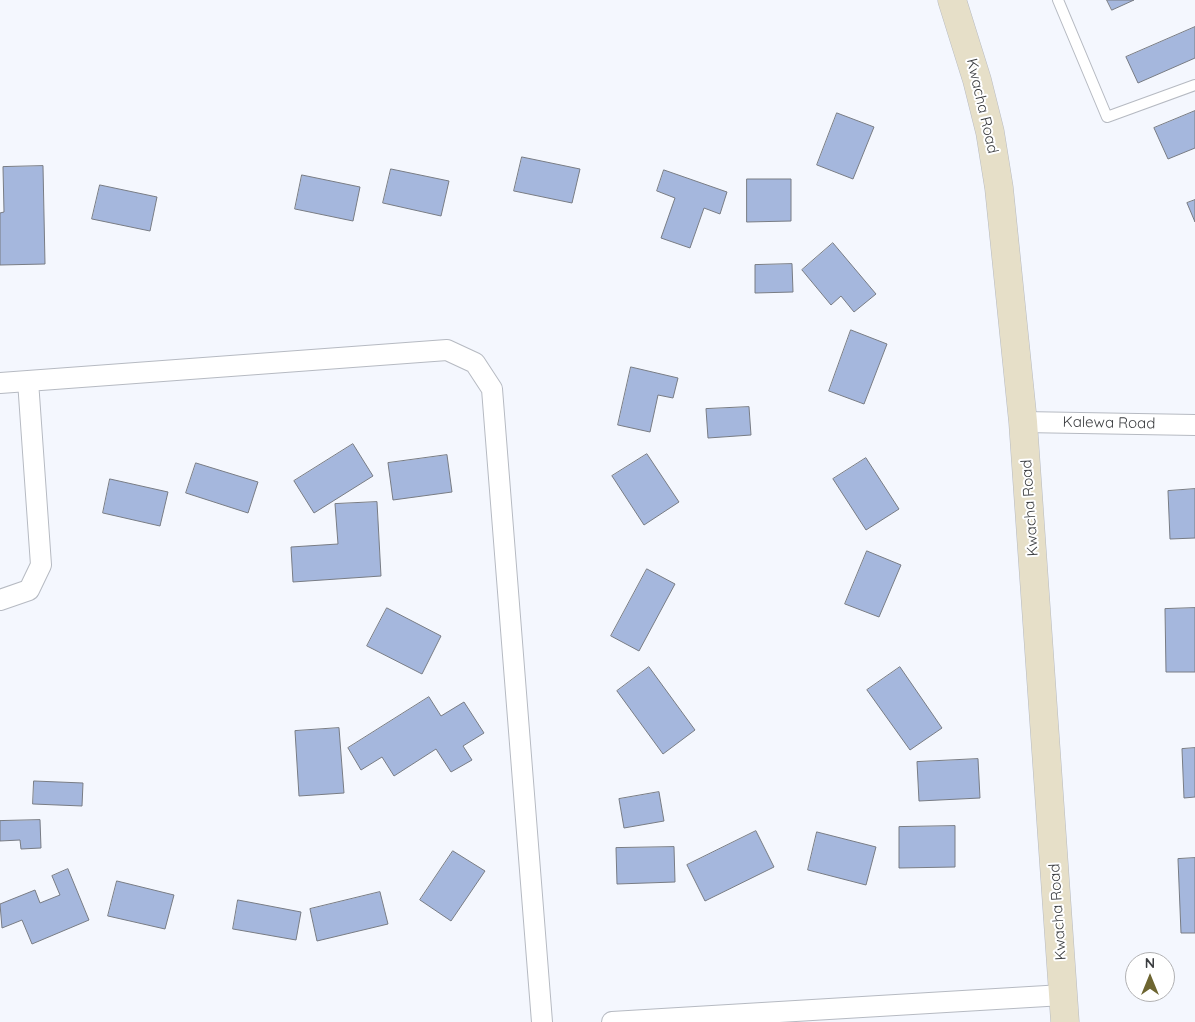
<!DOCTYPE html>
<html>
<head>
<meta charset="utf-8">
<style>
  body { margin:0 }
  #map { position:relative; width:1195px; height:1022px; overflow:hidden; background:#f4f7fe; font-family:Quicksand,sans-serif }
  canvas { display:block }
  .north { position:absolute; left:1125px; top:952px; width:50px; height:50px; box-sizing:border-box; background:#fff; border:1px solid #b1b1b3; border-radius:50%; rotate:0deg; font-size:14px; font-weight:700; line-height:20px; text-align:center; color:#3b3d40 }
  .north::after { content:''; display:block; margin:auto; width:18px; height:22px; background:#6d6531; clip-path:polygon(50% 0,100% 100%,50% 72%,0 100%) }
</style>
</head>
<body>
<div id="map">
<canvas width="1195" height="1022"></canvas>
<div class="north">N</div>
</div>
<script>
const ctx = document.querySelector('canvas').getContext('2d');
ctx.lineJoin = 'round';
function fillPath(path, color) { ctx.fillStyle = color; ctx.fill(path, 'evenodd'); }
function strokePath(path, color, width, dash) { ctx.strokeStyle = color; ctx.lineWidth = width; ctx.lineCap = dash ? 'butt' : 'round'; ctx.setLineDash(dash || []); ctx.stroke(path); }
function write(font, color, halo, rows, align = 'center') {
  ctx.font = font + ' Quicksand,sans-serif'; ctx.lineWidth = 4; ctx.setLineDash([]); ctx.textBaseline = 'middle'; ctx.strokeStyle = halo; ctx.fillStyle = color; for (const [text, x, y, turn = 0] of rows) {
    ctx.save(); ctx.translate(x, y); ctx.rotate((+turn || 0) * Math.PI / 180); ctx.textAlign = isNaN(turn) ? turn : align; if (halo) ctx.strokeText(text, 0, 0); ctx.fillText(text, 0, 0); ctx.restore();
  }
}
const building = new Path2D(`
  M1107 0H1134L1112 10Z
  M1195 27V58L1138 83 1126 57Z
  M1195 111V148L1168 159 1154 128Z
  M837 113 874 127 853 179 817 165Z
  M522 157 580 169 572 203 514 191Z
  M43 166 45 264 0 265V213L4 212 3 167Z
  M391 169 449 181 441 216 383 203Z
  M664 170 727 192 720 214 704 208 690 248 661 238 675 198 657 191Z
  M302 175 360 187 353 221 295 209Z
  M747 179H791V221L747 222Z
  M100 185 157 197 150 231 92 219Z
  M1195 200V222L1187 203Z
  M833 243 876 294 854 312 841 296 831 305 802 270Z
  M792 264 793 292 755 293V265Z
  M851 330 887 344 864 404 829 391Z
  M631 367 678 378 673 398 658 395 650 432 618 425Z
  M749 407 751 435 708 438 706 409Z
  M353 444 373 476 314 513 294 481Z
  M647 454 679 502 644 525 612 476Z
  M447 455 452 492 393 500 388 463Z
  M866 458 899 509 866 530 833 479Z
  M196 463 258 482 248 513 186 493Z
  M110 479 168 492 160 526 103 513Z
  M1195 489V538L1170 539 1168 491Z
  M377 502 381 576 293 582 291 547 338 544 335 504Z
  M867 551 901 565 879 617 845 604Z
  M647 569 675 584 639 651 611 636Z
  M387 608 441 636 422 674 367 646Z
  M1195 608V672H1166L1165 609Z
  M649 667 695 730 663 754 617 691Z
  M900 667 942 728 910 750 867 690Z
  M429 697 441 716 464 702 484 733 463 746 472 760 451 772 436 749 394 776 382 757 361 770 348 748Z
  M339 728 344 793 299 796 295 731Z
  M1195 748V797L1184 798 1182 749Z
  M978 759 980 798 919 801 917 762Z
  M34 781 83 783 82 806 33 804Z
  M659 792 664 821 624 828 619 799Z
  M40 820 41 848 21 849 20 840 0 841V821Z
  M955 826V867L899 868V827Z
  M756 831 774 867 705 901 687 865Z
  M817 832 876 847 866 885 808 870Z
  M674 847 675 882 617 884 616 848Z
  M453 851 485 871 451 921 420 900Z
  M1195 858V933H1181L1178 859Z
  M68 869 89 920 32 944 22 920 2 928 0 904 35 890 40 903 60 895 52 876Z
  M117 881 174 895 165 929 108 916Z
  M380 892 388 924 317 941 310 909Z
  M238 900 301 912 296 940 233 929Z`);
const service = new Path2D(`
  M1058 0 1107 117 1195 85`);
const minor = new Path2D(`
  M0 383 447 350 475 363 492 389 542 1022
  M1023 422 1195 425
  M0 600 29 590 41 565 28 381
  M612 1022 1063 995`);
const secondary = new Path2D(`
  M952 0 977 80 990 132 999 188 1023 422 1065 1022`);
const streetNames = [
  ["Kwacha Road",982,106,77],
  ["Kalewa Road",1109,423,1],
  ["Kwacha Road",1030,508,-94],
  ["Kwacha Road",1058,912,-94]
];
fillPath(building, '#a5b7dd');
strokePath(building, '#787c84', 1);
strokePath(service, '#b6bac2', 12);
strokePath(minor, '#b6bac2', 22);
strokePath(secondary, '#b6bac2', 29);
strokePath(service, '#fff', 10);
strokePath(minor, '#fff', 20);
strokePath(secondary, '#e6dfc8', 28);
write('15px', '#3b3d40', '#fff', streetNames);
</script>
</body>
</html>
